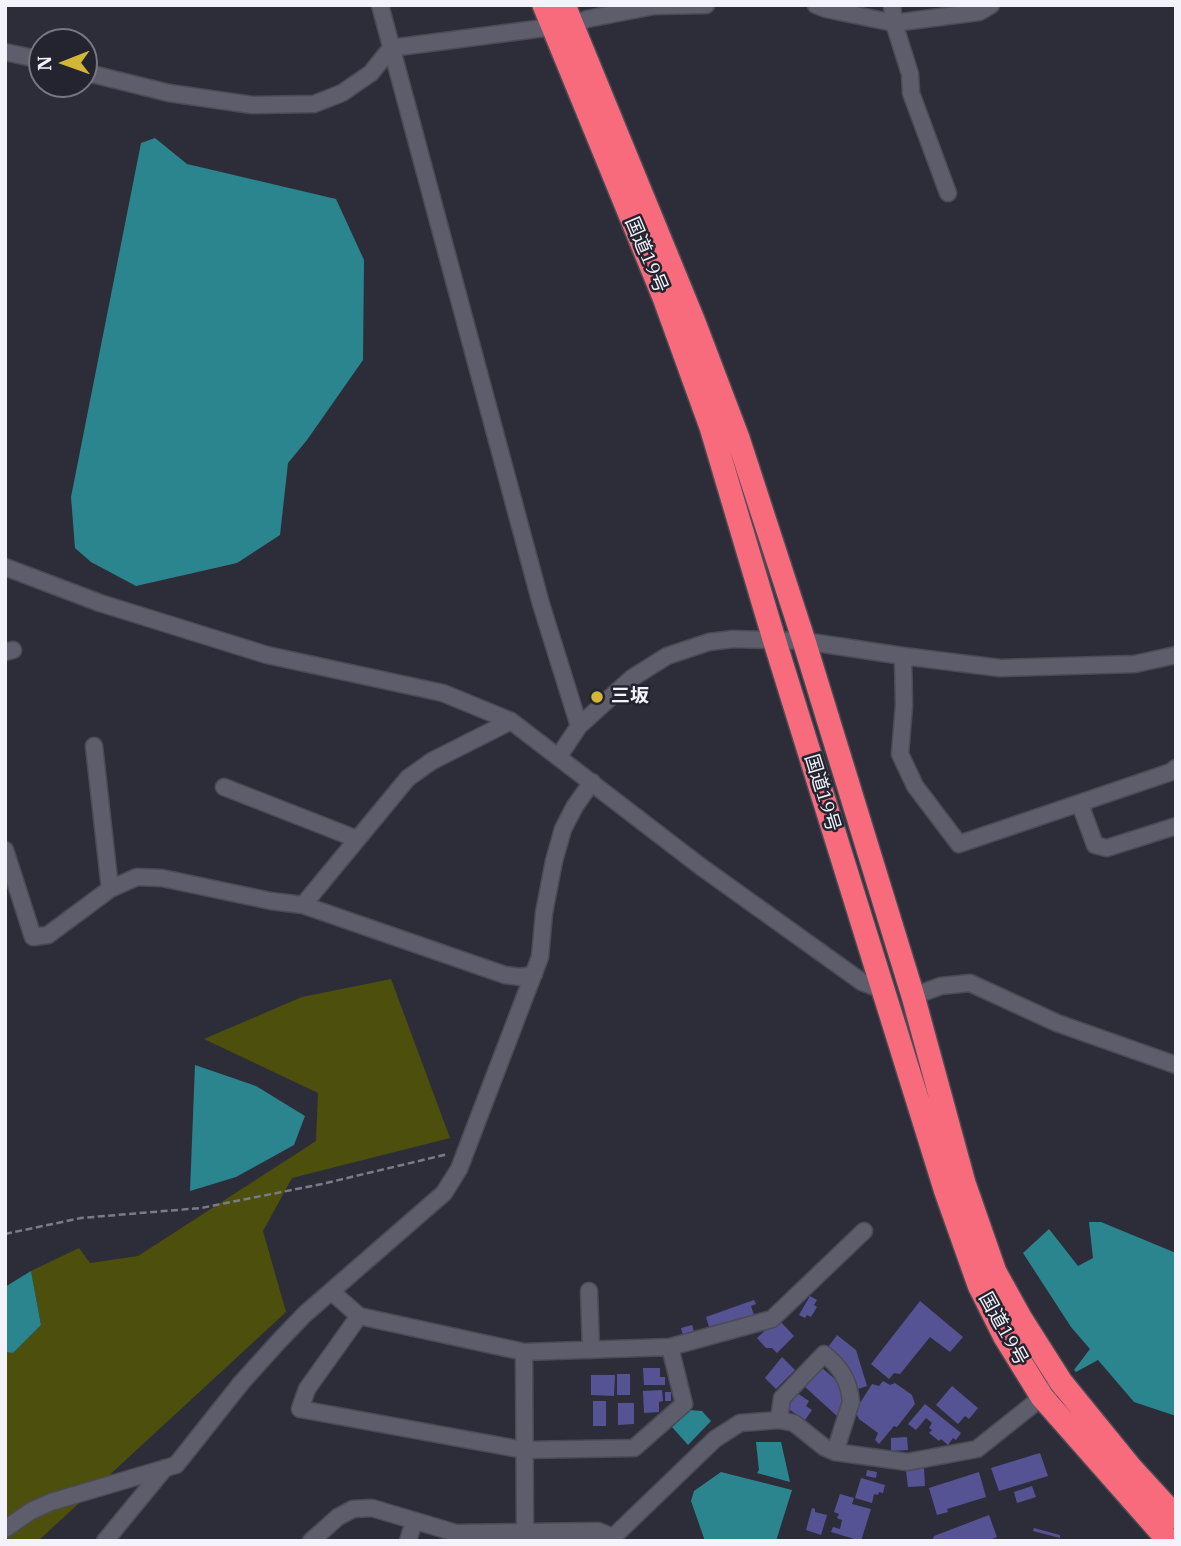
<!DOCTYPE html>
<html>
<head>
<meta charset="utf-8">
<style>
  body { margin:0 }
  #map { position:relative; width:1181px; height:1546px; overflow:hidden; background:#2d2d39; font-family:"IBM Plex Serif",serif }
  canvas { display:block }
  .frame { position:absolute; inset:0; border:7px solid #f2f3fb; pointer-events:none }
  .north { position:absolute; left:28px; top:28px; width:70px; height:70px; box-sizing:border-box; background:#23242f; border:2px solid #767781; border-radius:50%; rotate:269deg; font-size:19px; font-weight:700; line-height:28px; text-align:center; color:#f2f3fb }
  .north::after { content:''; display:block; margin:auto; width:24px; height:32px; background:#d2b736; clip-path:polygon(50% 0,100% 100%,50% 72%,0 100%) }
</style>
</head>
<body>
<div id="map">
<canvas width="1181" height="1546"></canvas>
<div class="frame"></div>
<div class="north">N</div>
</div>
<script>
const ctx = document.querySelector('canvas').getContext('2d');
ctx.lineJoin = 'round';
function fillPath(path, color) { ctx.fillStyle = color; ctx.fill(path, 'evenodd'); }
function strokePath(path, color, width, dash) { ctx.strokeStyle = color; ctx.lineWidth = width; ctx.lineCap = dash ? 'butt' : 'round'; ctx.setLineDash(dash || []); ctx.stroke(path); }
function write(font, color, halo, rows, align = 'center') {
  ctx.font = font + ' "IBM Plex Serif","Noto Sans JP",serif'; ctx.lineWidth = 5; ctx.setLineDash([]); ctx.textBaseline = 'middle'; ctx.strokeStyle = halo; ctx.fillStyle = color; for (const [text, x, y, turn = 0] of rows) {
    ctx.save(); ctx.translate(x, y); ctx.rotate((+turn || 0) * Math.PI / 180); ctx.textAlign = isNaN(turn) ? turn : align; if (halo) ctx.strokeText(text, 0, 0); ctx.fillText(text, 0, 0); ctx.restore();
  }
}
const green = new Path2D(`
  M391 979 450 1138 292 1178 263 1231 286 1312 38 1541H5V1352L13 1353 41 1325 31 1271 79 1248 90 1263 138 1256 316 1141 318 1093 204 1039 302 997Z`);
const water = new Path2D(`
  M155 138 187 164 336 199 364 260 363 360 307 440 288 463 280 535 237 563 136 586 91 562 75 548 71 497 141 143Z
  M195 1065 256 1086 305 1116 294 1145 236 1177 190 1191Z
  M1089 1222H1101L1176 1253V1416L1134 1402 1098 1360 1076 1372 1074 1370 1090 1349 1071 1327 1023 1253 1049 1229 1078 1266 1093 1258Z
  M31 1271 41 1325 13 1353 5 1352V1287Z
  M689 1410 702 1411 711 1421 688 1445 672 1427Z
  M756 1442H781L790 1482 757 1473 759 1470Z
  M721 1472 792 1490 776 1541H705L691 1501 694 1491Z`);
const building = new Path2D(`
  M810 1296 817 1300 814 1305 817 1307 811 1317 807 1315 805 1318 799 1315Z
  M754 1300 756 1304 751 1306 754 1315 710 1330 706 1317Z
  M920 1301 963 1337 950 1352 930 1337 900 1374 894 1373 889 1379 871 1364Z
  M779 1320 794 1336 777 1353 772 1348H766L757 1338 772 1324Z
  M692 1325 695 1335 684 1339 681 1328Z
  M837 1335 856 1350 867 1386 858 1389 859 1393 854 1394 843 1360 826 1350Z
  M782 1357 795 1370 776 1389 765 1378Z
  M821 1367 836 1380 845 1399 837 1416 804 1386Z
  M643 1368H660V1377H665V1385H644Z
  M617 1374H630V1395H617Z
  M591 1375H615L614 1396 591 1395Z
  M883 1381 890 1385 895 1383 912 1395 915 1404 897 1427 894 1426 879 1444 875 1440 878 1433 859 1419 855 1411 872 1384 879 1386Z
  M952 1386 978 1408 969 1419 965 1416 958 1424 936 1405Z
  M662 1390 663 1401 659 1402V1412L644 1413 643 1391Z
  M665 1392H671V1401H665Z
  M797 1393 809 1401 806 1406 812 1410 805 1420 787 1408Z
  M593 1401H606V1426H593Z
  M618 1403H634V1424L618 1425Z
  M925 1404 961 1433 956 1440 953 1438 948 1445 941 1439 939 1441 929 1433 932 1430 929 1428 932 1423 926 1418 916 1430 908 1424Z
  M907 1437 908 1450 891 1451V1438Z
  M1040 1453 1048 1476 999 1491 991 1468Z
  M924 1468 925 1486 908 1487 906 1471H909V1469Z
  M867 1470 877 1472 876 1478 866 1476Z
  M979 1472 986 1497 947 1509 948 1512 937 1515 929 1488Z
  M861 1478 885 1485 883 1493 879 1492 878 1495 874 1494 872 1503 855 1498Z
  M1032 1486 1036 1497 1017 1503 1014 1492Z
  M840 1494 854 1498 852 1504 871 1509 861 1541 831 1532 833 1527 840 1529 842 1520 837 1518 839 1514 834 1512Z
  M812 1508 815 1509V1512L827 1515 821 1535 806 1530Z
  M989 1515 997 1537 987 1541H932L934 1536Z
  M1034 1528 1060 1535V1538L1033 1531Z`);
const path = new Path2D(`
  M5 1234 81 1218 201 1208 322 1184 448 1154`);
const minor = new Path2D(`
  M380 5 541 604 579 726
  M816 5 826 9 894 23 979 12 991 5
  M892 5 894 23 910 74 911 93 948 193
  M572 26 587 19 654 6 706 5
  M5 52 42 60
  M84 72 169 93 252 105 314 104 342 93 371 73 391 48 552 27
  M5 567 100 603 267 655 443 693 511 721 700 866 862 982 883 990
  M5 652 13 650
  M903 656 904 705 900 754 915 786 959 844 1171 772 1176 768
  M94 746 110 889
  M559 756 579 726 632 678 667 656 709 642 733 639 804 641 903 656 1000 668 1135 664 1176 655
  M224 787 357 839
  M1080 804 1095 845 1107 848 1176 826
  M5 850 33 937 48 935 110 889 137 877 162 878 271 901 303 905 505 975 521 977 534 974
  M303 905 408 778 432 761 511 721
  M913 996 941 986 970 983 1057 1023 1176 1065
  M589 1291 591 1350
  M332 1292 359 1316 524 1352 525 1531
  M359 1316 307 1389 300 1409 524 1450 634 1448 684 1404 670 1347 524 1352
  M670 1347 772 1319 864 1231
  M779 1420 782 1398 824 1354C841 1367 849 1381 851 1402L835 1452
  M5 1529 31 1511 51 1502 176 1465 242 1382 279 1341 305 1314 444 1193 459 1169 540 957 544 913 554 861 563 829 575 806 592 782
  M105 1541 165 1468
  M311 1541 338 1517 353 1509 372 1508 456 1533 598 1531 613 1537
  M408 1541 414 1521
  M609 1541 715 1439 740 1423 779 1420 794 1423 824 1447 835 1452 907 1462 977 1449 1061 1382`);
const highway = new Path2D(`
  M544 5 665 300 711 427 774 639 946 1192 979 1285 1005 1337 1042 1397 1169 1541
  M564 5 694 322 738 438 804 641 913 996 964 1183 995 1272 1021 1319 1061 1382 1131 1468 1176 1517`);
const markers = [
  [597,697,7,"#d2b736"]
];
const streetNames = [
  ["国道19号",646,255,67],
  ["国道19号",822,793,73],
  ["国道19号",1003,1329,61]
];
const poiNames = [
  ["三坂",611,697]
];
fillPath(green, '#4d4f0c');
fillPath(water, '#2b858f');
fillPath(building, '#565395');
strokePath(minor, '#4a4b55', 19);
strokePath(highway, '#4a4b55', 26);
strokePath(path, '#7b7b86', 2.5, [7, 3.5]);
strokePath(minor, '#5d5d6b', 16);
strokePath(highway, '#f76b7c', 23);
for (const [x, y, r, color] of markers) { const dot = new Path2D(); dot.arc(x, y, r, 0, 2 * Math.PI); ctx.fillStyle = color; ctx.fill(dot); strokePath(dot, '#23242f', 2.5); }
write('19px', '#f2f3fb', '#23242f', streetNames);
write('bold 19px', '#f2f3fb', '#23242f', poiNames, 'left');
</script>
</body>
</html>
